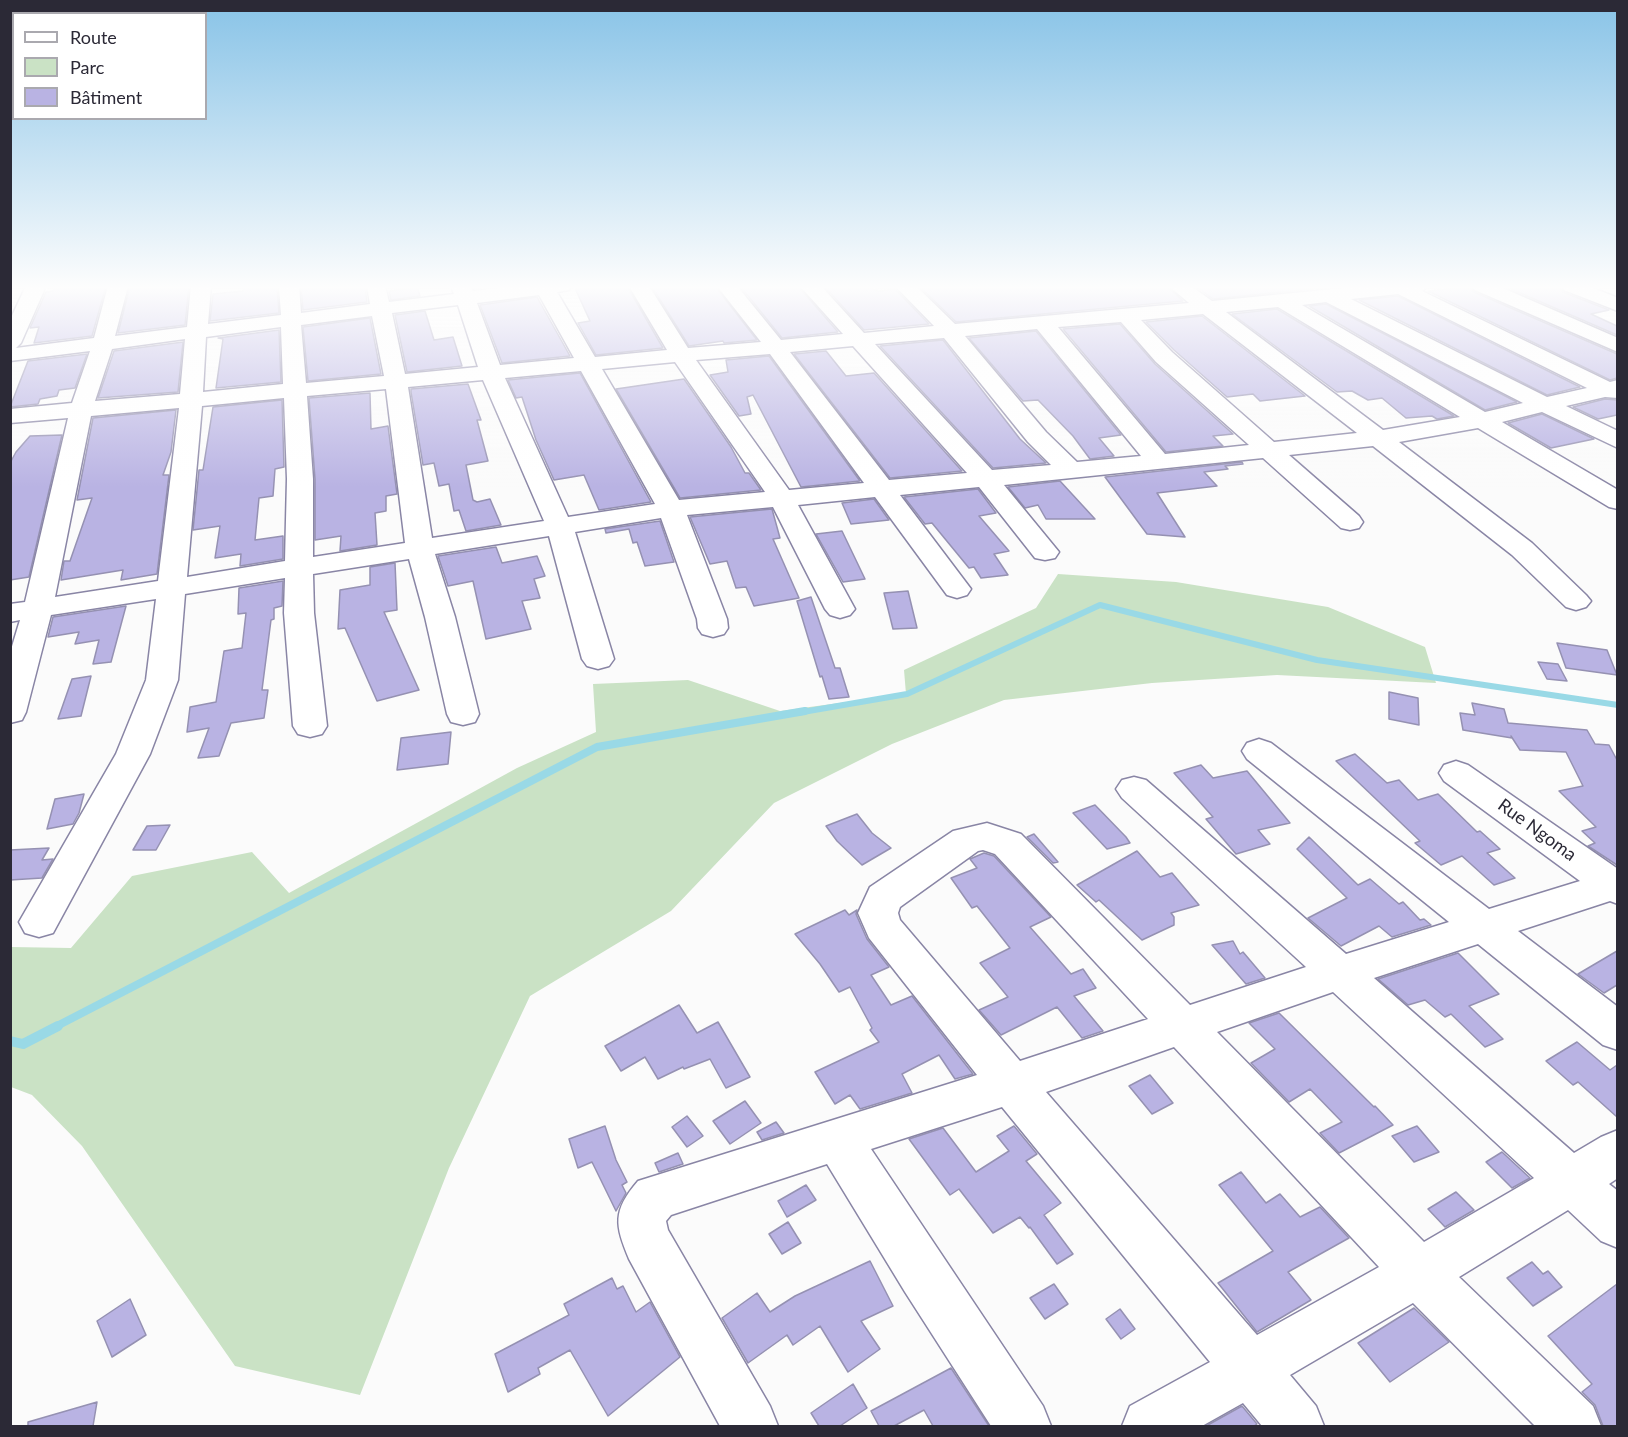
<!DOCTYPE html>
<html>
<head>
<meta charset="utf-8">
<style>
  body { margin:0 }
  #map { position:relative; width:1628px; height:1437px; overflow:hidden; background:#fbfbfb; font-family:Lato,sans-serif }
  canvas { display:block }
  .frame { position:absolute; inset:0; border:12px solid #2b2936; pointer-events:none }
  .legend { position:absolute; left:12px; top:12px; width:195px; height:108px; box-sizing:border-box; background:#fff; border:2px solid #aaa9af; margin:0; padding:8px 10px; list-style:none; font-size:18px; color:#2b2936 }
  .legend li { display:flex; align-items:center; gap:12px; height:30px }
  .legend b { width:30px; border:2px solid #aaa9af }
</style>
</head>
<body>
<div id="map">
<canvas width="1628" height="1437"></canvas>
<div class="frame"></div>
<ul class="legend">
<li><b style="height:8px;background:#fff"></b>Route</li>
<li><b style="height:16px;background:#cae2c5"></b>Parc</li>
<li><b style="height:16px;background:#b9b3e3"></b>Bâtiment</li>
</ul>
</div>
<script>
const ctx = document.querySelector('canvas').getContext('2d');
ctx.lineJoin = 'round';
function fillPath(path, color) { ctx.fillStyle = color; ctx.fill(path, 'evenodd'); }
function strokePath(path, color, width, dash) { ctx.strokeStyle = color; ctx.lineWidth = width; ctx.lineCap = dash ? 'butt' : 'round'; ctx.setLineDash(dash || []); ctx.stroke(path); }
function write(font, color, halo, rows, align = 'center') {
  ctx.font = font + ' Lato,sans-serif'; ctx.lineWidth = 4.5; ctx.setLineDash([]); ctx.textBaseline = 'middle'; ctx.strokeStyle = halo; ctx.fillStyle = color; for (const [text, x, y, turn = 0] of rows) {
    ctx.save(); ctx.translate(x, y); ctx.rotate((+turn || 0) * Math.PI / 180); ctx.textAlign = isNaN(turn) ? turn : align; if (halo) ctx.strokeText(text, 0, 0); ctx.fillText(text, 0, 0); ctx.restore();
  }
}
const green = new Path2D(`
  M1058 574 1176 582 1328 607 1425 647 1436 683 1277 675 1152 683 1004 700 892 744 774 803 671 911 530 996 449 1168 360 1395 235 1366 82 1146 32 1095 11 1087V947L71 948 132 876 252 852 289 893 517 768 596 732 593 684 688 680 780 711 906 694 904 670 1036 608Z`);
const streamFar2 = new Path2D(`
  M797 713 907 694 1100 605 1317 660 1618 705`);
const streamFar1 = new Path2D(`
  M55 1027 597 747 805 711`);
const stream = new Path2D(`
  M10 1041 23 1044 58 1026`);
const building = new Path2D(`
  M55 286H106L92 336 34 343 39 327 30 328 46 292 53 291Z
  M130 286H189L185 325 118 333Z
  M243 286H277L279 313 210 321 213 294 243 291Z
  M301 286H365L367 302 303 310Z
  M574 286H627L663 348 596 355 578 323 590 321Z
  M659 286H715L757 340 724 343 723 341 689 346 652 287Z
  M740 286H798L838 332 782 338Z
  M824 286H868L878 291 895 289 929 324 864 330Z
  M936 286H1167L1183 301 956 322 920 287Z
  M1195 286H1342L1213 299Z
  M1470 286 1474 292 1617 354V378L1610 380 1428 291Z
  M1504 286H1559L1563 292 1609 310 1591 314 1617 326V335Z
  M417 287 420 296 391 300 389 291Z
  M1398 296 1580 387 1547 395 1359 300Z
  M537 297 570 356 502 363 480 305Z
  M1326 304 1517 402 1485 410 1309 306Z
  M1277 309 1454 416 1437 419 1432 416 1406 418 1382 398 1368 400 1352 391 1337 392 1232 314Z
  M425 311 434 340 453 337 462 366 407 372 395 315Z
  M1202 316 1305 396 1260 401 1253 394 1227 397 1174 350 1146 322Z
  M370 318 381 374 308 381 303 327Z
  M1120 324 1155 364 1233 434 1213 436 1223 446 1166 452 1063 329Z
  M279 330 281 382 216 388 223 339 218 338Z
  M1036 331 1121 435 1099 438 1114 456 1090 459 1073 436 1038 400 1023 401 969 338Z
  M943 340 1020 439 1046 463 993 468 880 346Z
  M183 342 178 392 98 398 114 351Z
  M826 351 846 376 874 373 962 471 890 478 794 354Z
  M87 354 75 388 59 390 57 396 40 399 38 404 10 407 28 361Z
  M769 356 860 481 801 487 753 395 747 397 751 414 739 416 710 375 728 372 726 360Z
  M580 373 651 502 599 510 584 475 554 480 536 440 522 397 516 398 508 380Z
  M684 379 731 447 745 473H749L761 490 680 498 616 389Z
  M468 384 481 420H477L488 461 466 465 473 500 477 502 490 499 501 525 466 531 459 510 454 511 449 484 439 486 434 463 423 465 411 392V389Z
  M370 393 371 429 388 426 397 494 386 496V511L375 513 377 545 340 551 341 536 315 540V479L309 398Z
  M1605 399 1617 400V415L1598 419 1573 407Z
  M282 400 284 467 275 469 273 496 259 498 255 540 283 536V559L240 566 241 554 215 558 220 526 193 530 199 470H203L213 407Z
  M176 410 171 452 163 475H169L157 574 121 580 123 570 61 580 64 561H70L92 498 77 500 93 418Z
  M1542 414 1594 439 1551 448 1508 423Z
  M62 435 29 577 10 580V463L16 452 30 436Z
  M1242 462 1243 464 1225 466 1228 469 1204 472 1217 486 1157 493 1185 537 1147 534 1105 477Z
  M1060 481 1095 519H1046L1038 505 1025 508 1008 487Z
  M978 489 996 513 979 516 1009 551 994 554 1008 575 981 578 974 567 969 568 932 523 925 524 904 497Z
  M874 499 889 520 851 524 842 503Z
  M772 509 780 538 773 539 799 598 754 606 746 587 736 588 727 561 710 564 690 517Z
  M660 521 674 562 645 566 637 542 633 543 629 529 606 533 605 529Z
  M842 531 865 579 843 582 816 534Z
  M496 547 502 563 537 556 545 576 534 579 540 598 522 601 531 629 486 639 473 581 448 586 438 556Z
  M395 563 397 610 384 612 419 690 377 701 345 628 338 629 340 590 370 585V567Z
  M283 581 282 606 274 608V619L271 620 262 690H268L264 718 231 723 219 756 198 758 209 728 187 732 190 707 216 702 224 651 242 648 246 613 238 614 239 588Z
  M908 591 917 628 893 629 884 593Z
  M811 597 835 668H840L849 697 829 699 822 676 820 677 797 601Z
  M126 606 111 662 93 664 99 640 75 644 79 632 48 637 53 617Z
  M1557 643 1607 650 1617 675 1566 668Z
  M1538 662 1558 664 1567 681 1547 679Z
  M91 676 81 716 58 719 72 679Z
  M1389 692 1418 698 1419 725 1389 719Z
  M1472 703 1504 709 1508 723 1587 730 1595 744 1609 745 1617 760V865L1588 846 1595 843 1582 831 1596 827 1559 791 1583 786 1566 752 1520 750 1511 736 1512 738 1463 730 1460 713 1475 715Z
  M451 732 448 764 397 770 401 738Z
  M1355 754 1387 783 1399 780 1418 800 1438 794 1477 832 1480 831 1500 849 1487 853 1515 878 1494 885 1462 856 1441 865 1415 843 1420 841 1336 761Z
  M1201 765 1213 778 1247 771 1290 823 1258 830 1270 844 1236 854 1206 819 1213 817 1174 773Z
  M84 794 79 813 73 824 47 829 55 799Z
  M1095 805 1126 837 1130 843 1107 849 1073 813Z
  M857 814 872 833 891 848 862 865 837 841 826 826Z
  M170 825 156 850H133L147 826Z
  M1034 834 1058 862 1053 863 1027 837Z
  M1309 837 1358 885 1370 879 1399 904 1403 902 1420 920 1424 919 1431 925 1392 937 1379 926 1341 946 1308 918 1347 898 1297 849Z
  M49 848 42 860 53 859 42 878 10 880V850Z
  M1137 851 1160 877 1172 873 1199 905 1171 913 1174 917V925L1142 940 1099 900 1096 902 1077 885Z
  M984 853 994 856 1051 917 1030 927 1071 974 1083 969 1096 988 1074 996 1103 1031 1082 1038 1057 1007 1001 1035 979 1010 1008 997 980 963 1010 948 977 906 972 908 951 878 977 868 970 859Z
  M845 910 849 915 857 910 856 914 867 939 889 967 871 975 891 1005 912 996 973 1074 955 1079 939 1055 902 1074 912 1093 860 1109 850 1095 835 1104 815 1072 879 1042 870 1030 872 1028 850 987 839 992 820 964 795 934Z
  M1233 941 1240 954 1243 952 1265 978 1246 984 1212 945Z
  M1617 951V985L1604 993 1578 974Z
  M1458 953 1499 994 1469 1006 1503 1039 1485 1047 1451 1014 1445 1017 1425 1000 1408 1005 1378 979Z
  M679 1005 697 1033 718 1022 750 1077 726 1088 710 1059 684 1069 683 1067 658 1079 645 1057 621 1071 605 1046Z
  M1279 1013 1374 1107 1375 1106 1393 1125 1339 1153 1320 1133 1342 1122 1310 1089 1289 1102 1251 1063 1275 1049 1249 1023Z
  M1577 1042 1610 1070 1617 1065V1117L1578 1082 1573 1085 1546 1061Z
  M1150 1075 1173 1103 1152 1114 1129 1086Z
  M745 1101 761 1123 730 1144 713 1121Z
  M687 1116 703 1136 687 1147 672 1127Z
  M776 1122 784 1133 762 1140 757 1132Z
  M605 1126 616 1160 627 1182 622 1185 626 1193 616 1211 592 1162 578 1168 569 1139Z
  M1014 1126 1037 1154 1026 1161 1061 1203 1044 1215 1073 1254 1057 1264 1030 1227 1029 1228 1020 1217 993 1233 959 1189 950 1195 909 1139 943 1128 976 1172 1009 1151 997 1136Z
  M1417 1126 1439 1152 1414 1162 1392 1136Z
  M1502 1152 1530 1178 1512 1188 1486 1162Z
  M678 1153 683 1164 659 1172 655 1163Z
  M1241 1172 1266 1203 1280 1194 1300 1217 1320 1207 1349 1238 1288 1272 1311 1300 1257 1332 1218 1283 1273 1251 1219 1185Z
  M806 1185 816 1200 787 1217 778 1201Z
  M1456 1192 1474 1210 1445 1227 1428 1209Z
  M788 1222 801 1243 782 1254 769 1234Z
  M870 1261 893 1306 861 1321 880 1349 848 1372 820 1326 793 1345 787 1335 748 1363 722 1318 757 1293 770 1312 795 1296Z
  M1532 1262 1543 1274 1548 1271 1562 1287 1533 1306 1507 1278Z
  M612 1278 617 1289 623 1286 636 1312 650 1302 680 1357 608 1416 570 1350 538 1368 540 1374 508 1392 495 1354 569 1315 564 1304Z
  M1054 1284 1068 1304 1045 1319 1030 1298Z
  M1617 1284V1426H1603L1595 1405 1582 1392 1592 1384 1548 1336Z
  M130 1299 146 1335 112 1357 97 1321Z
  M1414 1308 1449 1342 1390 1382 1358 1343Z
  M1120 1309 1135 1329 1121 1339 1106 1319Z
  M951 1368 989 1426H933L924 1410 894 1426H879L871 1411Z
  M853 1384 867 1408 840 1426H819L811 1413Z
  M97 1402 93 1426H28V1422Z
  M1242 1406 1257 1424 1254 1426H1206Z`);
const minor = new Path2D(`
  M26 286H46L21 343 16 348 94 338 108 286H128L115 336 187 327 191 286H211L208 324 281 315 279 286H299L301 313 370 304 367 286H385L389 302 454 294 451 286H471L473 291 516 286H572L569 290 557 292 595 357 667 350 629 286H649L688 348 761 342 717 286H737L781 340 843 334 800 286H821L864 333 934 326 895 286H916L955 324 1189 303 1169 286H1191L1212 301 1365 286H1428L1422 291 1610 382 1618 380V398L1605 397 1566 406 1618 431V448L1542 412 1502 422 1618 490V509L1609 507 1478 428 1399 442 1532 543 1586 595 1591 601 1586 607 1576 610 1566 607 1512 555 1373 446 1289 455 1359 516 1363 522 1359 528 1350 530 1341 528 1263 458 1004 485 1059 552 1055 558 1045 560 1035 558 979 487 900 495 971 589 967 595 957 598 947 595 875 497 798 505 855 609 850 615 840 618 830 615 825 609 773 507 687 515 727 619 728 628 724 634 713 637 702 634 698 628 697 619 661 518 575 532 614 659 609 666 598 669 587 666 582 659 549 536 435 554 455 617 479 714 475 722 463 725 451 722 447 714 425 617 409 559 313 574 314 613 327 726 322 734 310 737 298 734 293 726 284 613 285 578 185 594 178 680 150 754 53 933 39 937 25 933 19 922 116 754 146 680 156 599 51 615 26 712 22 720 10 723V653L20 620 10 622V604L25 602 68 418 10 423V409L72 403 90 351 10 361V320ZM1398 294 1587 388 1547 397 1351 299ZM539 295 574 358 500 365 477 303ZM1326 302 1523 403 1485 412 1302 305ZM458 305 478 367 405 374 392 313ZM1278 307 1460 417 1383 430 1226 312ZM1203 314 1357 433 1274 442 1172 352 1141 320ZM372 316 384 376 306 383 301 325ZM1121 322 1156 362 1249 445 1165 454 1058 327ZM281 327 283 384 203 392 206 337ZM1037 329 1141 456 1077 462 1046 432 965 336ZM944 338 1028 442 1051 465 992 470 875 344ZM185 339 180 394 95 401 112 349ZM853 346 967 473 889 480 790 352ZM770 354 864 483 789 490 696 360ZM675 362 765 492 679 500 602 369ZM581 371 655 504 568 517 505 378ZM483 380 544 521 432 538 408 387ZM386 389 405 543 313 557V479L307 396ZM284 398 287 479 285 561 187 577 202 406ZM179 408 158 581 55 597 91 416Z
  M1472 286H1498L1618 338V352L1475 290Z
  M1561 286H1588L1618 298V311L1564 290Z
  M1259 739 1271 743 1489 909 1580 881 1444 781 1439 773 1444 765 1456 761 1468 765 1618 869V904L1610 901 1518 931 1618 1007V1050L1603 1045 1478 944 1374 978 1574 1153 1601 1137 1618 1130V1178L1609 1184 1618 1191V1248L1601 1241 1568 1210 1459 1277 1593 1406 1601 1426H1535L1413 1303 1290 1375 1316 1406 1324 1426H1262L1243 1403 1202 1426H1122L1130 1406 1210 1362 1002 1107 871 1149 1043 1406 1051 1426H991L905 1292 827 1164 671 1215 666 1221 668 1230 770 1406 778 1426H720L629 1259C615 1225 612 1211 638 1181L977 1075 869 938 858 913 870 887 953 831 987 823 1021 834 1190 1005 1306 967 1122 798 1116 789 1122 780 1134 777 1146 780 1346 954 1449 922 1247 759 1242 751 1247 743ZM983 850 995 854 1148 1019 1020 1061 900 920 898 913 900 907 978 851ZM1333 992 1534 1178 1424 1242 1217 1032ZM1174 1047 1379 1267 1257 1335 1046 1092Z`);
const streetNames = [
  ["Rue Ngoma",1537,830,36]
];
fillPath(green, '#cae2c5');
strokePath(streamFar2, '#99d9e6', 6);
strokePath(streamFar1, '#99d9e6', 8);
strokePath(stream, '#99d9e6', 10);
fillPath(building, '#b9b3e3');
strokePath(building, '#9591b2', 1.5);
strokePath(minor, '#8985a5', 3);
fillPath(minor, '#fff');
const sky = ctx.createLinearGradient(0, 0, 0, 487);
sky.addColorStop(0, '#88c3e7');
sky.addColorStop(0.59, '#fdfdfd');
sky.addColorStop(1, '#fdfdfd00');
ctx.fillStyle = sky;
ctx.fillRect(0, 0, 1628, 487);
write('18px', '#2b2936', '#fff', streetNames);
</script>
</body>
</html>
